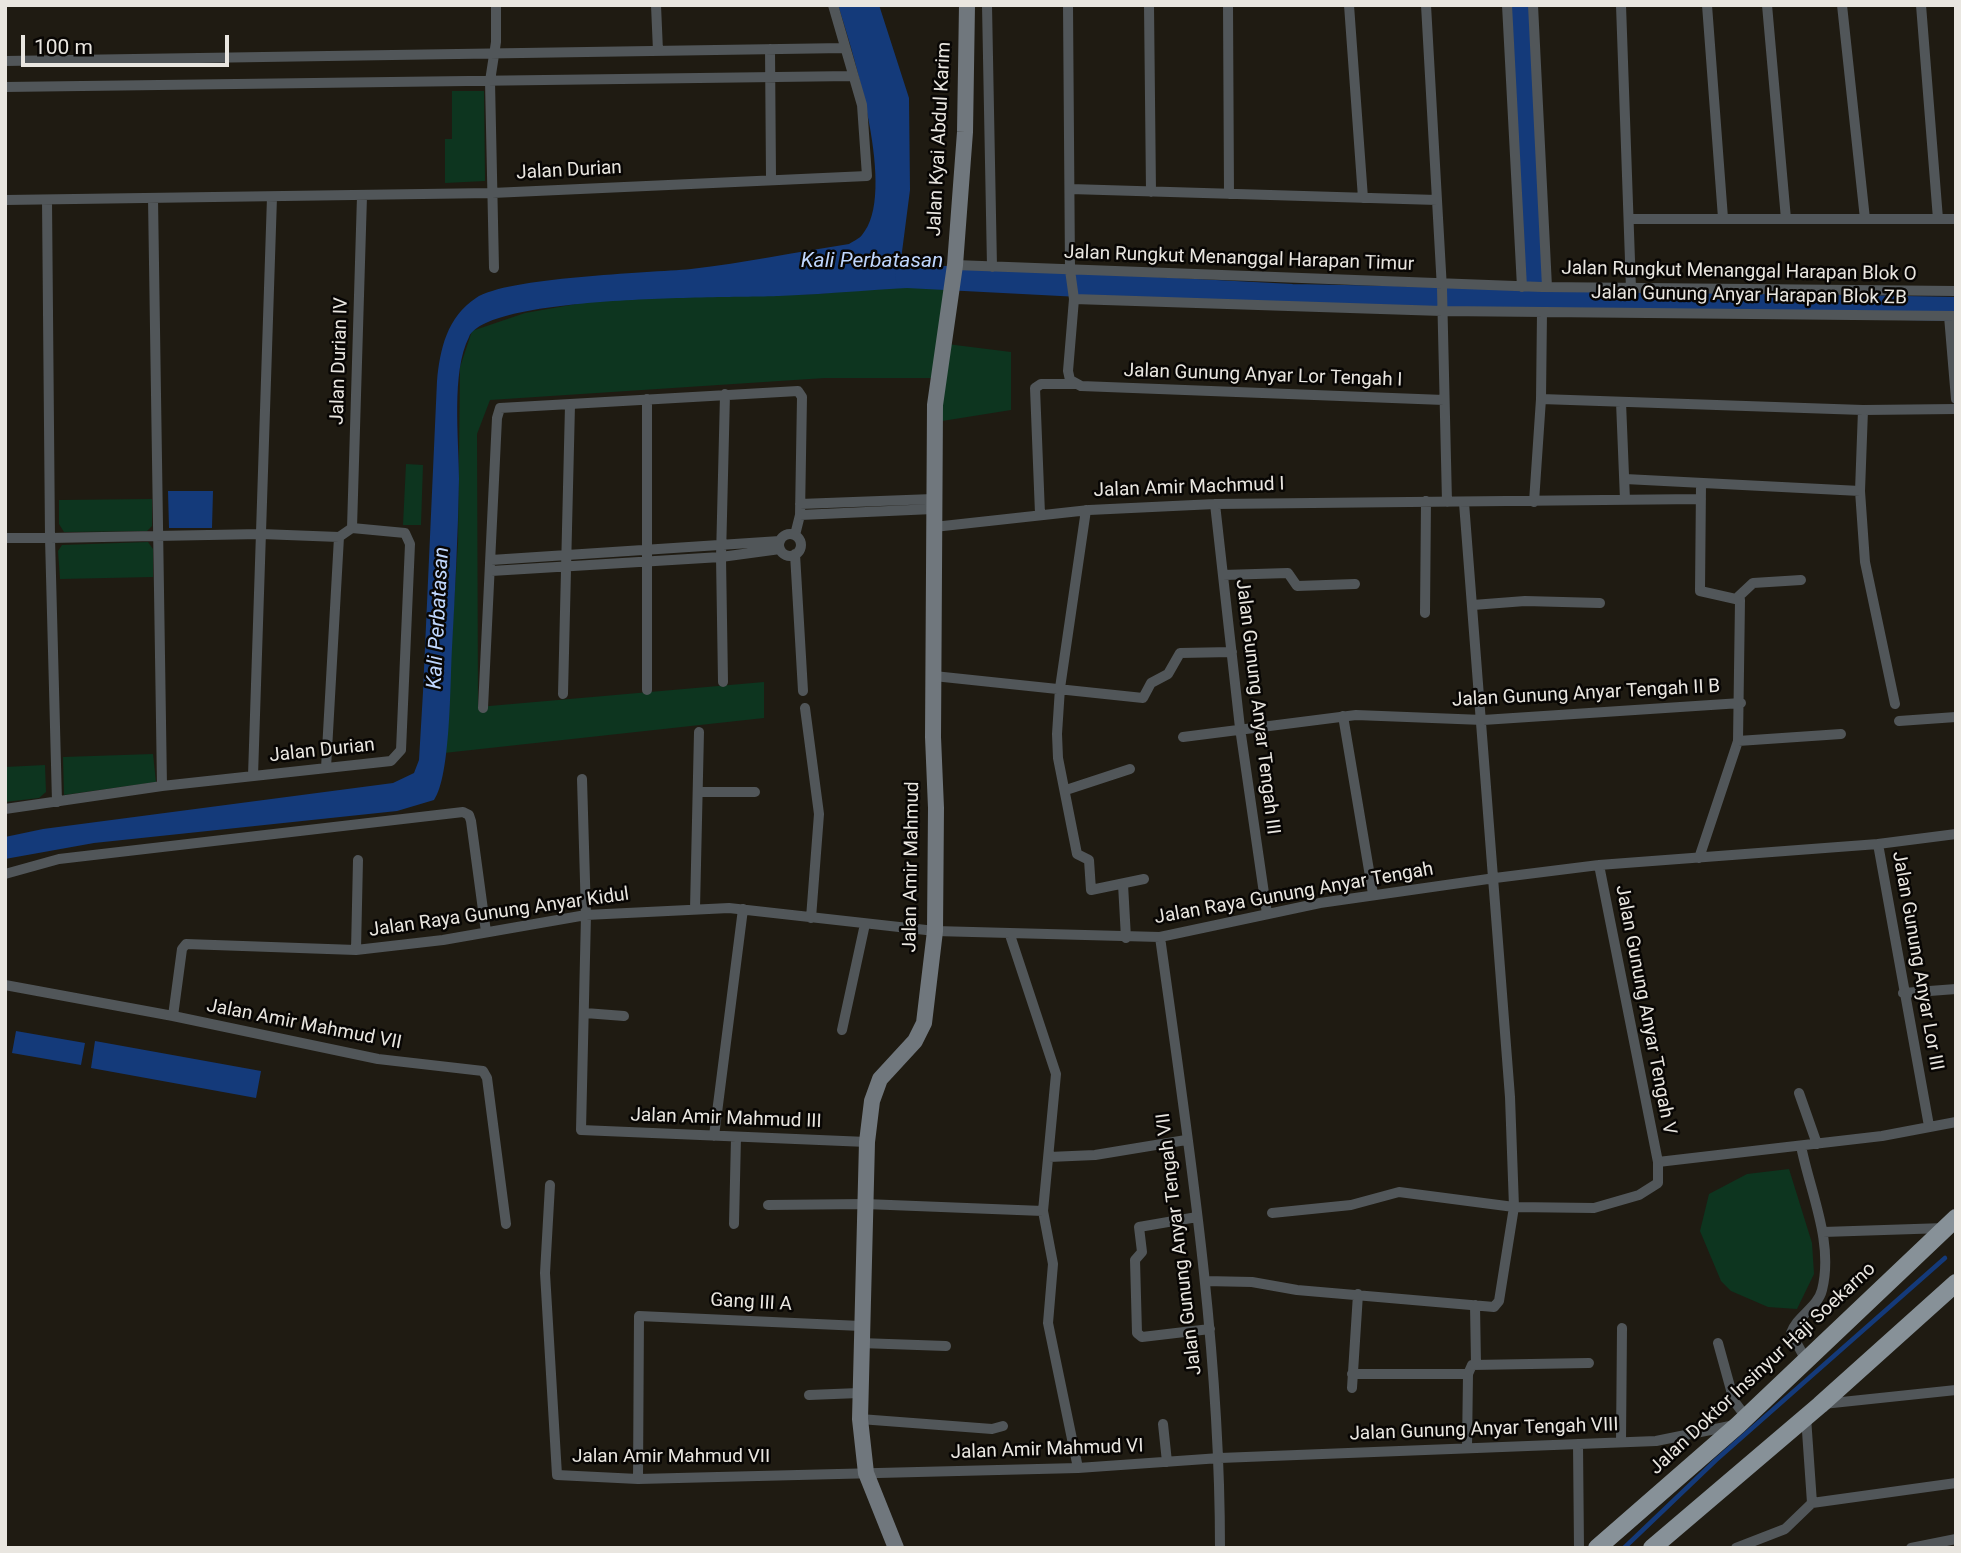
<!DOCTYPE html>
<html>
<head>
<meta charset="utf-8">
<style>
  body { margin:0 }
  #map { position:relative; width:1961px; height:1553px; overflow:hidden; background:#1f1b12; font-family:Roboto,sans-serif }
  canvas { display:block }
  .frame { position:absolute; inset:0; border:7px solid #e9e6e0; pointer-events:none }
  .scale { position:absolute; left:21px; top:35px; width:208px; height:32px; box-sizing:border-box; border:4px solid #e9e6e0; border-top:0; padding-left:9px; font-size:21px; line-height:24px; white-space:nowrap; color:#e9e6e0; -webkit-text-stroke:5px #080604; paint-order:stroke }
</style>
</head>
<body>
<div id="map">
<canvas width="1961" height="1553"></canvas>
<div class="frame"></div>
<div class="scale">100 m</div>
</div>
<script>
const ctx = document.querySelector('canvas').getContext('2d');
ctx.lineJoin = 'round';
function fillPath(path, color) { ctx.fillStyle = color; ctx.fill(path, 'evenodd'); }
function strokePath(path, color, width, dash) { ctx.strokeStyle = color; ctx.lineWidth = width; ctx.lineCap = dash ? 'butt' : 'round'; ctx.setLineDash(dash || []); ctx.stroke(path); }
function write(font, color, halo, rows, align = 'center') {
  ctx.font = font + ' Roboto,sans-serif'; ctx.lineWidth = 5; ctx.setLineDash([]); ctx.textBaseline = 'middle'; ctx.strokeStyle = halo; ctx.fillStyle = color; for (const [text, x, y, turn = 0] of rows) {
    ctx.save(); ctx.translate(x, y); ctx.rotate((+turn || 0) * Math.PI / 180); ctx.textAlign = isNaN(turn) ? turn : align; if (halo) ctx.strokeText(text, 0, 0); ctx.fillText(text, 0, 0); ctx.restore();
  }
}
const green = new Path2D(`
  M452 91H484L485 181 445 183V139H452Z
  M874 288H946L933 378H825L490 400 477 434 478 707 764 682V718L444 753 458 543 460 367 472 331 525 313 605 299 818 294Z
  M947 344 1011 352V410L936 422Z
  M406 464 423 465 421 525H403Z
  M152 499V526L147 531 64 532 59 524V500Z
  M148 542 153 549V577L60 579 58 551 62 545Z
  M153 754 156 782 64 795 63 757Z
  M45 765 46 792 39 798 5 802V767Z
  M1789 1169 1812 1243 1814 1274 1797 1309 1768 1307 1731 1291 1721 1281 1700 1231 1709 1194 1747 1174Z`);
const water = new Path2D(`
  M838 5H879L880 8 909 98 910 190 899 275 938 277V287C884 288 832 294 779 296 730 298 489 294 469 337 451 372 459 439 459 479 458 535 455 592 452 648 450 681 451 776 434 800L397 811 94 843 5 859V837L43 829 393 783 414 773 419 760 423 692 437 381C440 349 447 317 476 298 507 277 647 273 691 269 744 263 796 252 849 244 853 241 859 239 862 235 898 194 853 53 838 5Z
  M168 491H213L212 528H169Z
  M16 1031 85 1043 81 1065 12 1053Z
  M95 1041 261 1071 256 1098 91 1068Z`);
const stream = new Path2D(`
  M1624 1548 1716 1460 1945 1258`);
const river = new Path2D(`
  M1519 5 1534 301
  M907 276 1292 296 1956 309`);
const street = new Path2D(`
  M656 5 658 51
  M987 5 992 267
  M1068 5 1070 270 1074 299
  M1149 5 1151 192
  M1228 5 1229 194
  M1349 5 1363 198
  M1426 5 1442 289 1447 502
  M1507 5 1522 287
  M1533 5 1547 287
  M1621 5 1631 289
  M1707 5 1723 218
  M1767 5 1786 219
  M1842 5 1865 219
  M1921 5 1938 219
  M770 49 771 178
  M5 61 845 48
  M5 87 853 76
  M1070 189 1437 200
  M153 198 162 786
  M5 200 492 193 867 176 862 105 833 5
  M1631 219H1956
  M955 265 1542 287 1956 291
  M494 268 490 81 496 42V5
  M1949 316 1956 399
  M647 399V690
  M1541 399 1863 410 1956 409
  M1444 400 1081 386 1070 380 1068 371 1074 299 1442 311 1956 316
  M1621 402 1625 500
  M1863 410 1860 491 1865 562 1895 704
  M1625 479 1860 491
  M1534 502 1541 399 1542 312
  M800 504 933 499
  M1215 504 1240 728 1267 914
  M1086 510 1060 688 1057 734 1058 758 1077 854 1089 860 1091 890 1144 879
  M1040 514 1035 388 1041 384H1075
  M800 515 933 509
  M934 527 1089 510 1215 504 1701 499
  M352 528 362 196
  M779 545a11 11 0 1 1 22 0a11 11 0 1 1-22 0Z
  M5 538H50L57 802
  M795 554 803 691
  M491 560 780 541
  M491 571 721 557 780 549
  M1223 575 1288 573 1297 586 1355 584
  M1737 598 1753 583 1801 580
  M1473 605 1525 601 1600 603
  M1425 613 1426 501
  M934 676 1143 698 1151 683 1168 674 1180 653 1232 652
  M723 682 721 557 725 394
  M563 694 570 405
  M483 708 497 418 500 408 798 391 802 397 800 515 795 535
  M805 708 819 814 811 918
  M1343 716 1373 894
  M1899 721 1956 717
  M1183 737 1356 715 1483 720 1741 703
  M1738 741 1841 734
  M326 768 339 537
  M253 776 272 197
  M582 779 586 915 581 1130 867 1142
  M1066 790 1130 769
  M700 792H755
  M5 809 162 786 391 761 401 750 410 544 405 533 352 528 339 537 261 534 50 538 47 200
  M1878 844 1929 1126
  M1699 858 1738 741 1740 600 1700 591 1701 485
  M5 874 59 859 463 812 469 815 471 821 486 932
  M1123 884 1126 938
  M695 909 699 732
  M1010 935 1056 1074 1043 1211 1053 1264 1048 1323 1078 1468
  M1160 937C1188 1139 1220 1343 1220 1548
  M356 950 358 860
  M5 985 173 1016 378 1059 483 1071 487 1078 506 1224
  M1903 993 1956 989
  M585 1013 624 1016
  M173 1016 182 949 186 944 356 950 443 940 586 915 729 908 935 931 1160 937 1320 903 1495 878 1599 865 1878 844 1956 834
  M842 1030 865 924
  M1799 1093 1817 1144
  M714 1136 743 909
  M1801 1146C1810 1192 1834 1242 1822 1290 1818 1307 1796 1317 1791 1333L1806 1360
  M1049 1157 1095 1155 1186 1140
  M1658 1162 1882 1136 1956 1122
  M550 1185 545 1273 557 1475 638 1479 1078 1468 1220 1458 1656 1441 1735 1425
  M768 1205 865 1204 1043 1211
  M1272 1213 1351 1205 1399 1192 1514 1207 1594 1208 1639 1195 1658 1183V1162L1599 865
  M1197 1217 1139 1227 1142 1252 1135 1260 1137 1333 1142 1337 1210 1329
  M734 1224 736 1137
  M1823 1232 1945 1228
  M1205 1281 1252 1282 1297 1290 1494 1307 1499 1301 1514 1207 1510 1097 1464 503
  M1475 1305 1476 1364
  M860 1343 946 1346
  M1718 1343 1734 1401 1746 1417
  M1352 1374H1468
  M1352 1388 1358 1294
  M809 1395 859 1393
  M1823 1404 1956 1390
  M1806 1417 1812 1503
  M860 1419 992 1429 1003 1426
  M1163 1424 1167 1462
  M1621 1442 1622 1328
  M1578 1444 1579 1548
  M1467 1448 1468 1374 1472 1365 1589 1363
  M638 1479 639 1316 861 1326
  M1736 1548 1785 1529 1812 1503 1956 1483
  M1911 1548 1956 1539`);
const secondary = new Path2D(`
  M896 1548 866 1473 860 1419 867 1142 872 1101 880 1079 915 1041 924 1023 935 931 936 808 933 737 935 405 955 265 965 132 967 5`);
const primary = new Path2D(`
  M1597 1548 1738 1425 1956 1218
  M1652 1548 1820 1405 1956 1283`);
const streetNames = [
  ["Jalan Kyai Abdul Karim",940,139,-87],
  ["Jalan Durian",569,171,-3],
  ["Jalan Rungkut Menanggal Harapan Timur",1239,259,2],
  ["Jalan Rungkut Menanggal Harapan Blok O",1739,272,1],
  ["Jalan Gunung Anyar Harapan Blok ZB",1749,296,1],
  ["Jalan Durian IV",340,361,-88],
  ["Jalan Gunung Anyar Lor Tengah I",1263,376,2],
  ["Jalan Amir Machmud I",1189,488,-2],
  ["Jalan Gunung Anyar Tengah II B",1586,694,-3],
  ["Jalan Gunung Anyar Tengah III",1257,707,83],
  ["Jalan Durian",322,751,-6],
  ["Jalan Amir Mahmud",912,867,-89],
  ["Jalan Raya Gunung Anyar Tengah",1294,894,-10],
  ["Jalan Raya Gunung Anyar Kidul",499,913,-8],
  ["Jalan Gunung Anyar Lor III",1917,961,80],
  ["Jalan Gunung Anyar Tengah V",1645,1010,79],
  ["Jalan Amir Mahmud VII",304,1025,11],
  ["Jalan Amir Mahmud III",726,1119,2],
  ["Jalan Gunung Anyar Tengah VII",1180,1244,-97],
  ["Gang III A",751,1303,3],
  ["Jalan Doktor Insinyur Haji Soekarno",1763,1369,-43],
  ["Jalan Gunung Anyar Tengah VIII",1484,1430,-2],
  ["Jalan Amir Mahmud VI",1047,1450,-2],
  ["Jalan Amir Mahmud VII",671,1457]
];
const waterNames = [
  ["Kali Perbatasan",872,262],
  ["Kali Perbatasan",439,618,-87]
];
fillPath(green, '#0d351f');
fillPath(water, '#143a7a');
strokePath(stream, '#143a7a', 4.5);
strokePath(river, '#143a7a', 24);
strokePath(street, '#515659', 10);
strokePath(secondary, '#70777d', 16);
strokePath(primary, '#879198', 18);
write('19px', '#e9e6e0', '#080604', streetNames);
write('italic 21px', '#bfd6fd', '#080604', waterNames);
</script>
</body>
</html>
